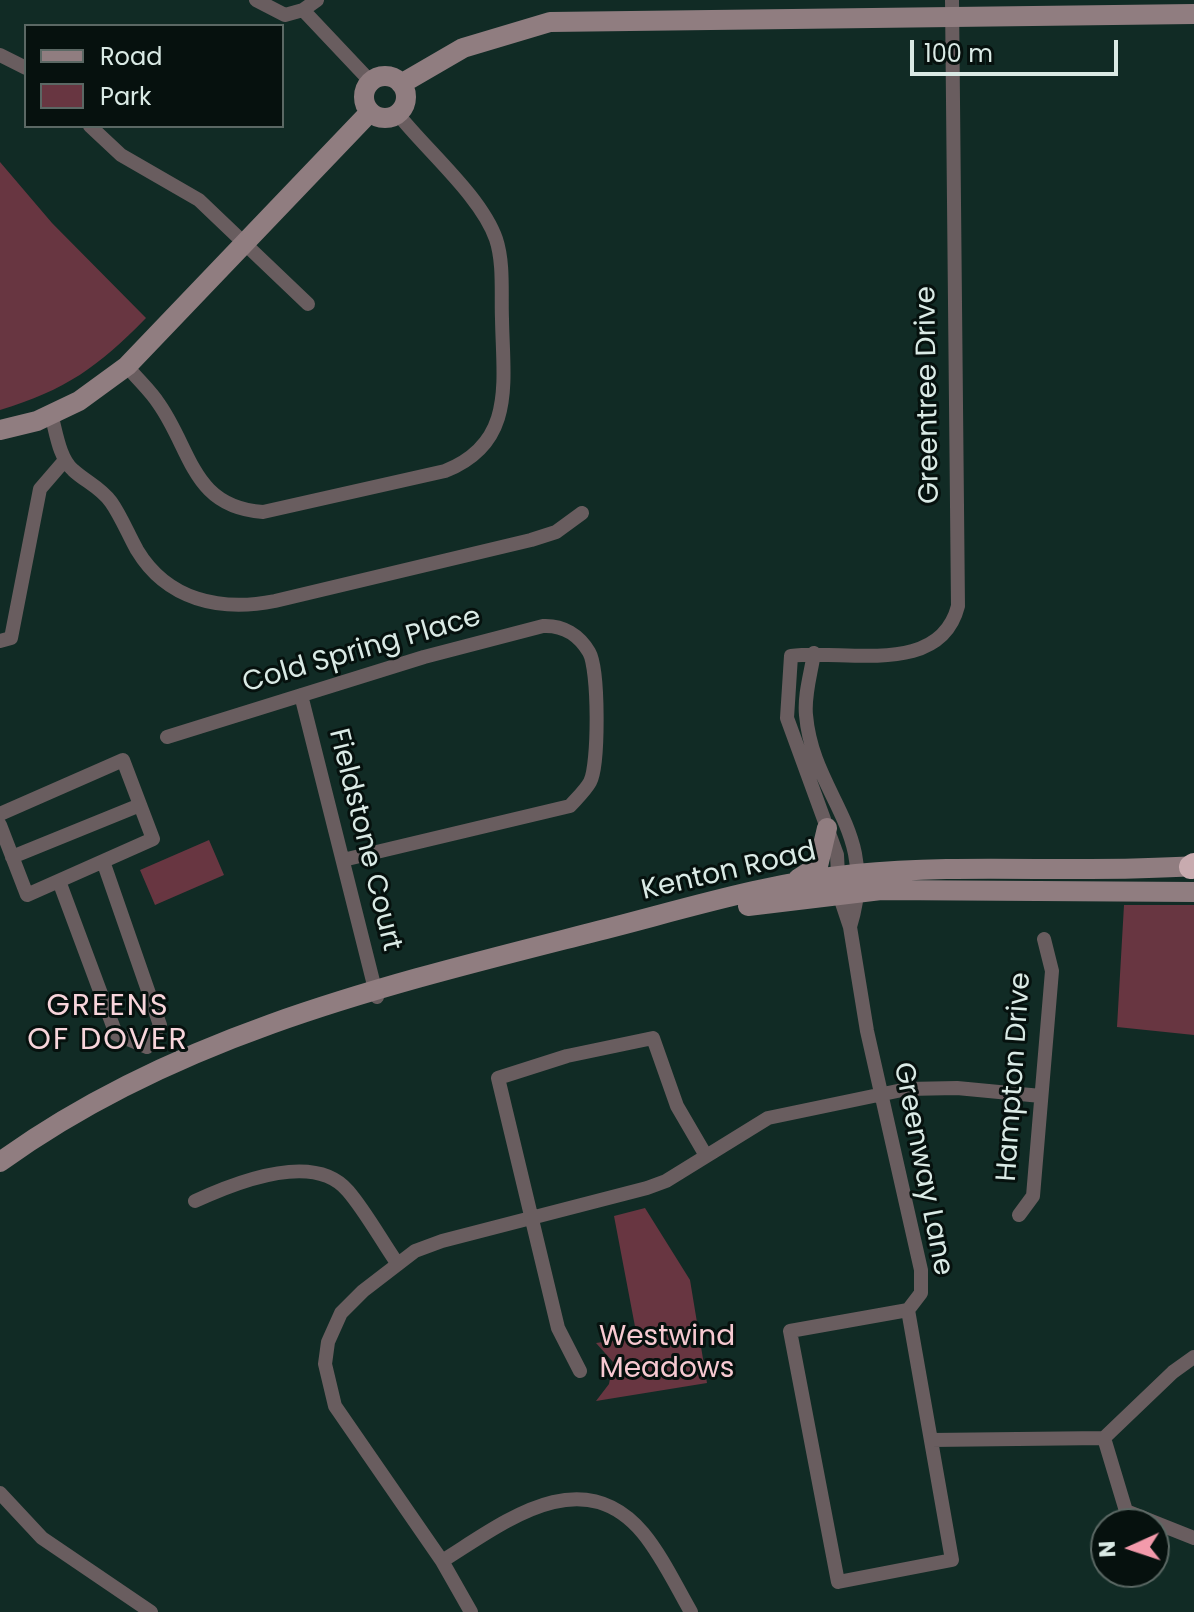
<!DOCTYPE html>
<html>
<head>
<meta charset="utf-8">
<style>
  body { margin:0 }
  #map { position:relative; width:1194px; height:1612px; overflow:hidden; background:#112b25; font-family:Poppins,sans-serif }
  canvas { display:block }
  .legend { position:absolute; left:24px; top:24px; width:260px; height:104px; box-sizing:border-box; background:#06110e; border:2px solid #5b6864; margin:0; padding:10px 14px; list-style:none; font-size:24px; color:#daeae5 }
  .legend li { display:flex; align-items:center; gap:16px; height:40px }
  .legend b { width:40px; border:2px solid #5b6864 }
  .north { position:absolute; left:1090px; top:1508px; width:80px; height:80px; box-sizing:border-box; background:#06110e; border:2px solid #5b6864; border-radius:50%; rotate:267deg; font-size:22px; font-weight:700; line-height:32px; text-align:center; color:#daeae5 }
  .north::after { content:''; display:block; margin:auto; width:28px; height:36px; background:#f39aab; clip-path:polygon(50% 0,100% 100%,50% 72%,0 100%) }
  .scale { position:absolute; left:910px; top:40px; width:208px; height:36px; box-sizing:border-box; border:4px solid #daeae5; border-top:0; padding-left:10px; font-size:24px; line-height:28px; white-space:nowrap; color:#daeae5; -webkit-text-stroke:6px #06110e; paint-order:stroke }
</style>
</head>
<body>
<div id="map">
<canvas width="1194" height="1612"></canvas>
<ul class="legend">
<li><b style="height:10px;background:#907d80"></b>Road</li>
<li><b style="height:22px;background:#683641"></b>Park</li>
</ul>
<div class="north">N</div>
<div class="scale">100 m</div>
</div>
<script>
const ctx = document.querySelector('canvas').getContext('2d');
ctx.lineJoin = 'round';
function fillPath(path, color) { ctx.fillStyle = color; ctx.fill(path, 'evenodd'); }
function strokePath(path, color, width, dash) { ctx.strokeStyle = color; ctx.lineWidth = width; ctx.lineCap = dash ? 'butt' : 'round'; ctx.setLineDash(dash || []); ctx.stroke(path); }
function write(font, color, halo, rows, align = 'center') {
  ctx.font = font + ' Poppins,sans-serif'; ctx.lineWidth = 6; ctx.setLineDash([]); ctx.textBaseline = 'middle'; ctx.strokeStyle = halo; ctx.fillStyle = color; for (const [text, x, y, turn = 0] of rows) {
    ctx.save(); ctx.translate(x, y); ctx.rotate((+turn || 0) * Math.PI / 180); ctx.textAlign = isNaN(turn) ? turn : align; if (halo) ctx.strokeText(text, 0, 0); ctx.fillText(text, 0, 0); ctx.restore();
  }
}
const green = new Path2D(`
  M0 162 52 223 146 318C98 367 66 390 0 410Z
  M209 840 224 875 155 905 140 870Z
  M1124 905H1194V1035L1117 1027Z
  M645 1208 690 1280 707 1383 596 1401 609 1384 613 1362 596 1343 637 1337 614 1216Z`);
const street = new Path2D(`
  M256 0 285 15 303 10 317 0
  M303 10 371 82
  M0 55 26 68
  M90 126 121 155 199 200 308 304
  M127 366C137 379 150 390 159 404 192 451 192 507 263 512L445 471C516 443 503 382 502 319 501 294 504 263 496 239 481 196 426 150 397 113
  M51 414C56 431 59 458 73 470 86 482 100 487 111 502 121 516 128 534 137 550 167 600 220 612 275 601L531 540 556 532 582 513
  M0 641 11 638 40 489 65 460
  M814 653C811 673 804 695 806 715 813 797 880 830 850 927
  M301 695 377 997
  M167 737 424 657 543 626C563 625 579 635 589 652 599 669 599 765 590 782 585 791 576 799 570 806L343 860
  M0 814 123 760 153 839 27 895 0 825
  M12 857 140 805
  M104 864 160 1025 147 1047
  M59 881 116 1034 147 1047
  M195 1201C234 1183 314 1150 348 1191 366 1212 381 1240 397 1263
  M1019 1215 1033 1196 1052 971 1044 939
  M908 1310 790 1331 838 1582 952 1560 908 1310 921 1293V1270L867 1031 850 927 839 894 837 855 787 718 791 656C846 649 940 677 958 606L952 0
  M580 1371 558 1328 498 1078 567 1056 653 1038 677 1106 705 1154
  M1104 1438 1126 1511 1194 1538
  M931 1440 1104 1438 1173 1372 1194 1357
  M0 1493 42 1538 151 1612
  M442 1561 335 1406 325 1364 328 1342 341 1313 363 1291 415 1251 442 1241 647 1188 666 1181 768 1118 907 1089 957 1088 1041 1096
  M471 1612 442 1561C502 1524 581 1459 643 1533 662 1556 676 1586 691 1612`);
const secondary = new Path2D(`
  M364 97a21 21 0 1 1 42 0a21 21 0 1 1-42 0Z
  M401 84 463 48 550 22 1194 14
  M0 430 37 421 79 401 127 366 370 112
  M798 879 818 866 827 828
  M748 906 881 890 1194 892
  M0 1162C174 1036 382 986 586 934 675 912 764 883 856 874 968 863 1081 874 1194 866`);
const highway = new Path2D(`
  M1191 867 1194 865`);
const streetNames = [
  ["Greentree Drive",929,395,-91],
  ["Cold Spring Place",362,651,-16],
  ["Fieldstone Court",364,840,76],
  ["Kenton Road",729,872,-13],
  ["Hampton Drive",1015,1077,-86],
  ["Greenway Lane",922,1169,79]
];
const parkNames = [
  ["Westwind",667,1338],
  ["Meadows",667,1370]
];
const neighbourhoodNames = [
  ["GREENS",108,1007],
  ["OF DOVER",108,1041]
];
fillPath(green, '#683641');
strokePath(street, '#695d5f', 14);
strokePath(secondary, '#907d80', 20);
strokePath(highway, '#c8abaf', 24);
write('28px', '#daeae5', '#06110e', streetNames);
write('28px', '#f7c9d1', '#06110e', parkNames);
ctx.letterSpacing = '2px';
write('30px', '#f8d5db', '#06110e', neighbourhoodNames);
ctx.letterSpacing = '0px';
</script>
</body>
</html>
